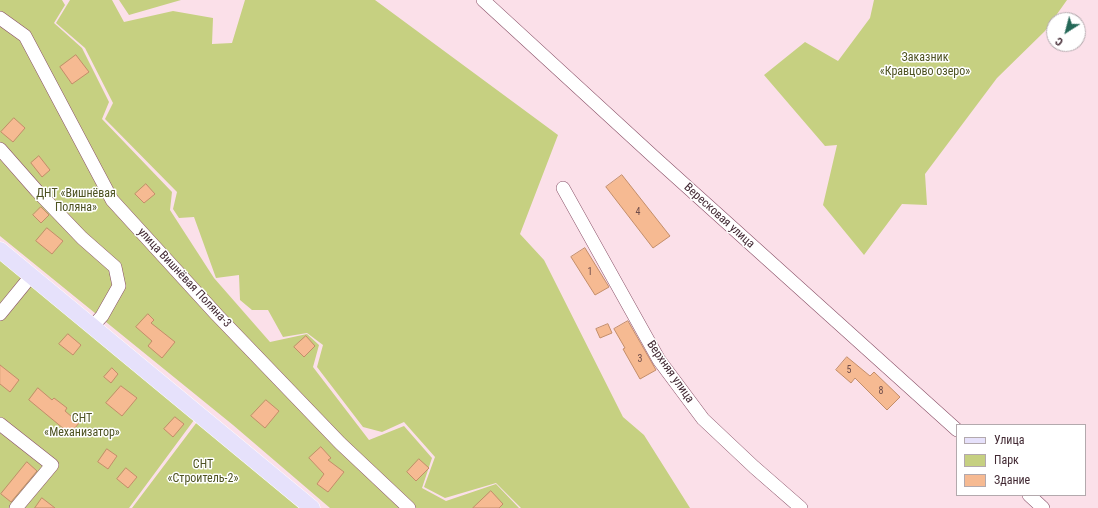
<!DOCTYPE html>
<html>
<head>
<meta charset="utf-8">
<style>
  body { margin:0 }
  #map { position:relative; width:1098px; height:508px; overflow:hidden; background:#fbe0e9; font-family:"Roboto Condensed",sans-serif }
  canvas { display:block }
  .legend { position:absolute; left:956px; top:424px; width:130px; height:72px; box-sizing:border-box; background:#fff; border:1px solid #b3a9ad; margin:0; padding:5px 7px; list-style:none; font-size:12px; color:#422933 }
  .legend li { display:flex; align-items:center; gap:8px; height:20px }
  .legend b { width:20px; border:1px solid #b3a9ad }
  .north { position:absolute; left:1046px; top:12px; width:40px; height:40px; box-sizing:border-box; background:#fff; border:1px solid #b3a9ad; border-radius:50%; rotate:216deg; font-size:11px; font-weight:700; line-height:16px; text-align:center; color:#422933 }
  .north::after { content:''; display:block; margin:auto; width:14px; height:18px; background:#256858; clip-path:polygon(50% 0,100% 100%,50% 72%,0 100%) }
</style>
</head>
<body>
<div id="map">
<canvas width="1098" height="508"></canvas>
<ul class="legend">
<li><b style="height:5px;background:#e6e1fb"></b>Улица</li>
<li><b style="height:11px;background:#c6d081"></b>Парк</li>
<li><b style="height:11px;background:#f6ba92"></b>Здание</li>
</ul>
<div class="north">С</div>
</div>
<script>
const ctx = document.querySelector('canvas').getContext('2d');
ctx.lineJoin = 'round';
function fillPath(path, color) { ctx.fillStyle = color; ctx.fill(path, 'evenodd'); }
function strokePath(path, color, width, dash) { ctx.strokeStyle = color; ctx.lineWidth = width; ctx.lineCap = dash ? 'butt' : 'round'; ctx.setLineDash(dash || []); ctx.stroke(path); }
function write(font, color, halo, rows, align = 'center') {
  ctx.font = font + ' "Roboto Condensed",sans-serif'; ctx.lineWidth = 3; ctx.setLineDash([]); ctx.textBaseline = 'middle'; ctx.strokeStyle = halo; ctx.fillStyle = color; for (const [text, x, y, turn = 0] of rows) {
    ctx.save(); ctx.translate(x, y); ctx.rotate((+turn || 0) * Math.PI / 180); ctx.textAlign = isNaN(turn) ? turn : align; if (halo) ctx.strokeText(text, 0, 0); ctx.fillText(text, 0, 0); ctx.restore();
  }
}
const green = new Path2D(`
  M0 0H62L65 5 54 23 82 48 109 102 102 119 172 192 170 210 214 278 270 342 307 334 319 345 313 367 369 440 404 426 432 458 422 488 446 501 496 484 519 508H330L233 425 0 236Z
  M70 0H112L124 22 173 11 213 18 212 44 232 43 245 0H375L558 135 520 234 544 260 623 417 644 435 690 508H521L496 483 445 498 424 487 435 457 404 422 382 432 363 427 317 367 323 345 307 333 283 337 268 310H252L240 300 239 275 216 278 194 217 179 218 173 209 177 192 105 119 113 103 85 48 56 23Z
  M119 0H181L129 15Z
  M874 0H1067L1045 31 997 78 925 174 927 205 902 204 864 255 823 205 837 145 825 146 764 75 805 42 838 61 870 18Z
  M0 249 197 416 129 508H0Z
  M197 422 299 508H132Z`);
const building = new Path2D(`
  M76 55 89 72 72 84 60 67Z
  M14 118 25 128 13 142 1 132Z
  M39 156 50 170 42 177 31 163Z
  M622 175 670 236 653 248 606 187Z
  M146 184 155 194 144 203 135 194Z
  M41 207 49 215 41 223 33 215Z
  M47 228 63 241 52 254 36 241Z
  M585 248 609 287 595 295 571 257Z
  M148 314 154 320 151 323 175 342 162 358 148 346 152 341 136 327Z
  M628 321 656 370 640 379 623 349 625 348 614 329Z
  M608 324 612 333 600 338 596 329Z
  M68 334 81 345 73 355 59 344Z
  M306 336 315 346 304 357 294 347Z
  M847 357 870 376 874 372 900 397 887 410 855 378 851 383 836 370Z
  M0 365 19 380 10 392 0 384Z
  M112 368 118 374 111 383 104 377Z
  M121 386 137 398 122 416 106 403Z
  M38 388 52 400 54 398 67 408 65 411 79 423 70 434 29 400Z
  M266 400 279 411 265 428 251 416Z
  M175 417 184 424 173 437 164 429Z
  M321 447 331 458 328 460 344 472 328 492 317 484 324 474 309 458Z
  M107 449 117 456 108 469 98 462Z
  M419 459 429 468 416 481 407 472Z
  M27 462 37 471 11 502 1 494Z
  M126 468 137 477 128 488 117 479Z
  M491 491 503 504 499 508H473Z
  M42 498 55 508H35Z`);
const minor = new Path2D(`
  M483 0 654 157 957 430
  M0 18 25 36 112 200 217 315 340 443 409 508
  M0 149 37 191 82 238 115 267 119 286 102 316 92 327
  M563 188 659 360 703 419 754 467 801 508
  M0 314 31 276
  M0 424 52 465 16 508
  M1029 495 1043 508`);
const major = new Path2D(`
  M0 250 312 508`);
const numberNames = [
  ["4",638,212],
  ["1",590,272],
  ["3",640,359],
  ["5",849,370],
  ["8",881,391]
];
const parkNames = [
  ["Заказник",925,58],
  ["«Кравцово озеро»",925,72],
  ["ДНТ «Вишнёвая",76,194],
  ["Поляна»",76,208],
  ["СНТ",82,419],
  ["«Механизатор»",82,433],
  ["СНТ",203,465],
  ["«Строитель-2»",203,479]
];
const streetNames = [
  ["Вересковая улица",719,216,42],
  ["улица Вишнёвая Поляна-3",184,278,47],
  ["Верхняя улица",670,372,55]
];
fillPath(green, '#c6d081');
fillPath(building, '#f6ba92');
strokePath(building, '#c38d69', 1);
strokePath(minor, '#8a5168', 14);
strokePath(major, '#fff', 17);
strokePath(minor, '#fff', 13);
strokePath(major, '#e6e1fb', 16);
write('10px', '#6f4d4b', null, numberNames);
write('12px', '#4d5221', '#fff', parkNames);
write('12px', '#422933', '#fff', streetNames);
</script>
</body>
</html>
